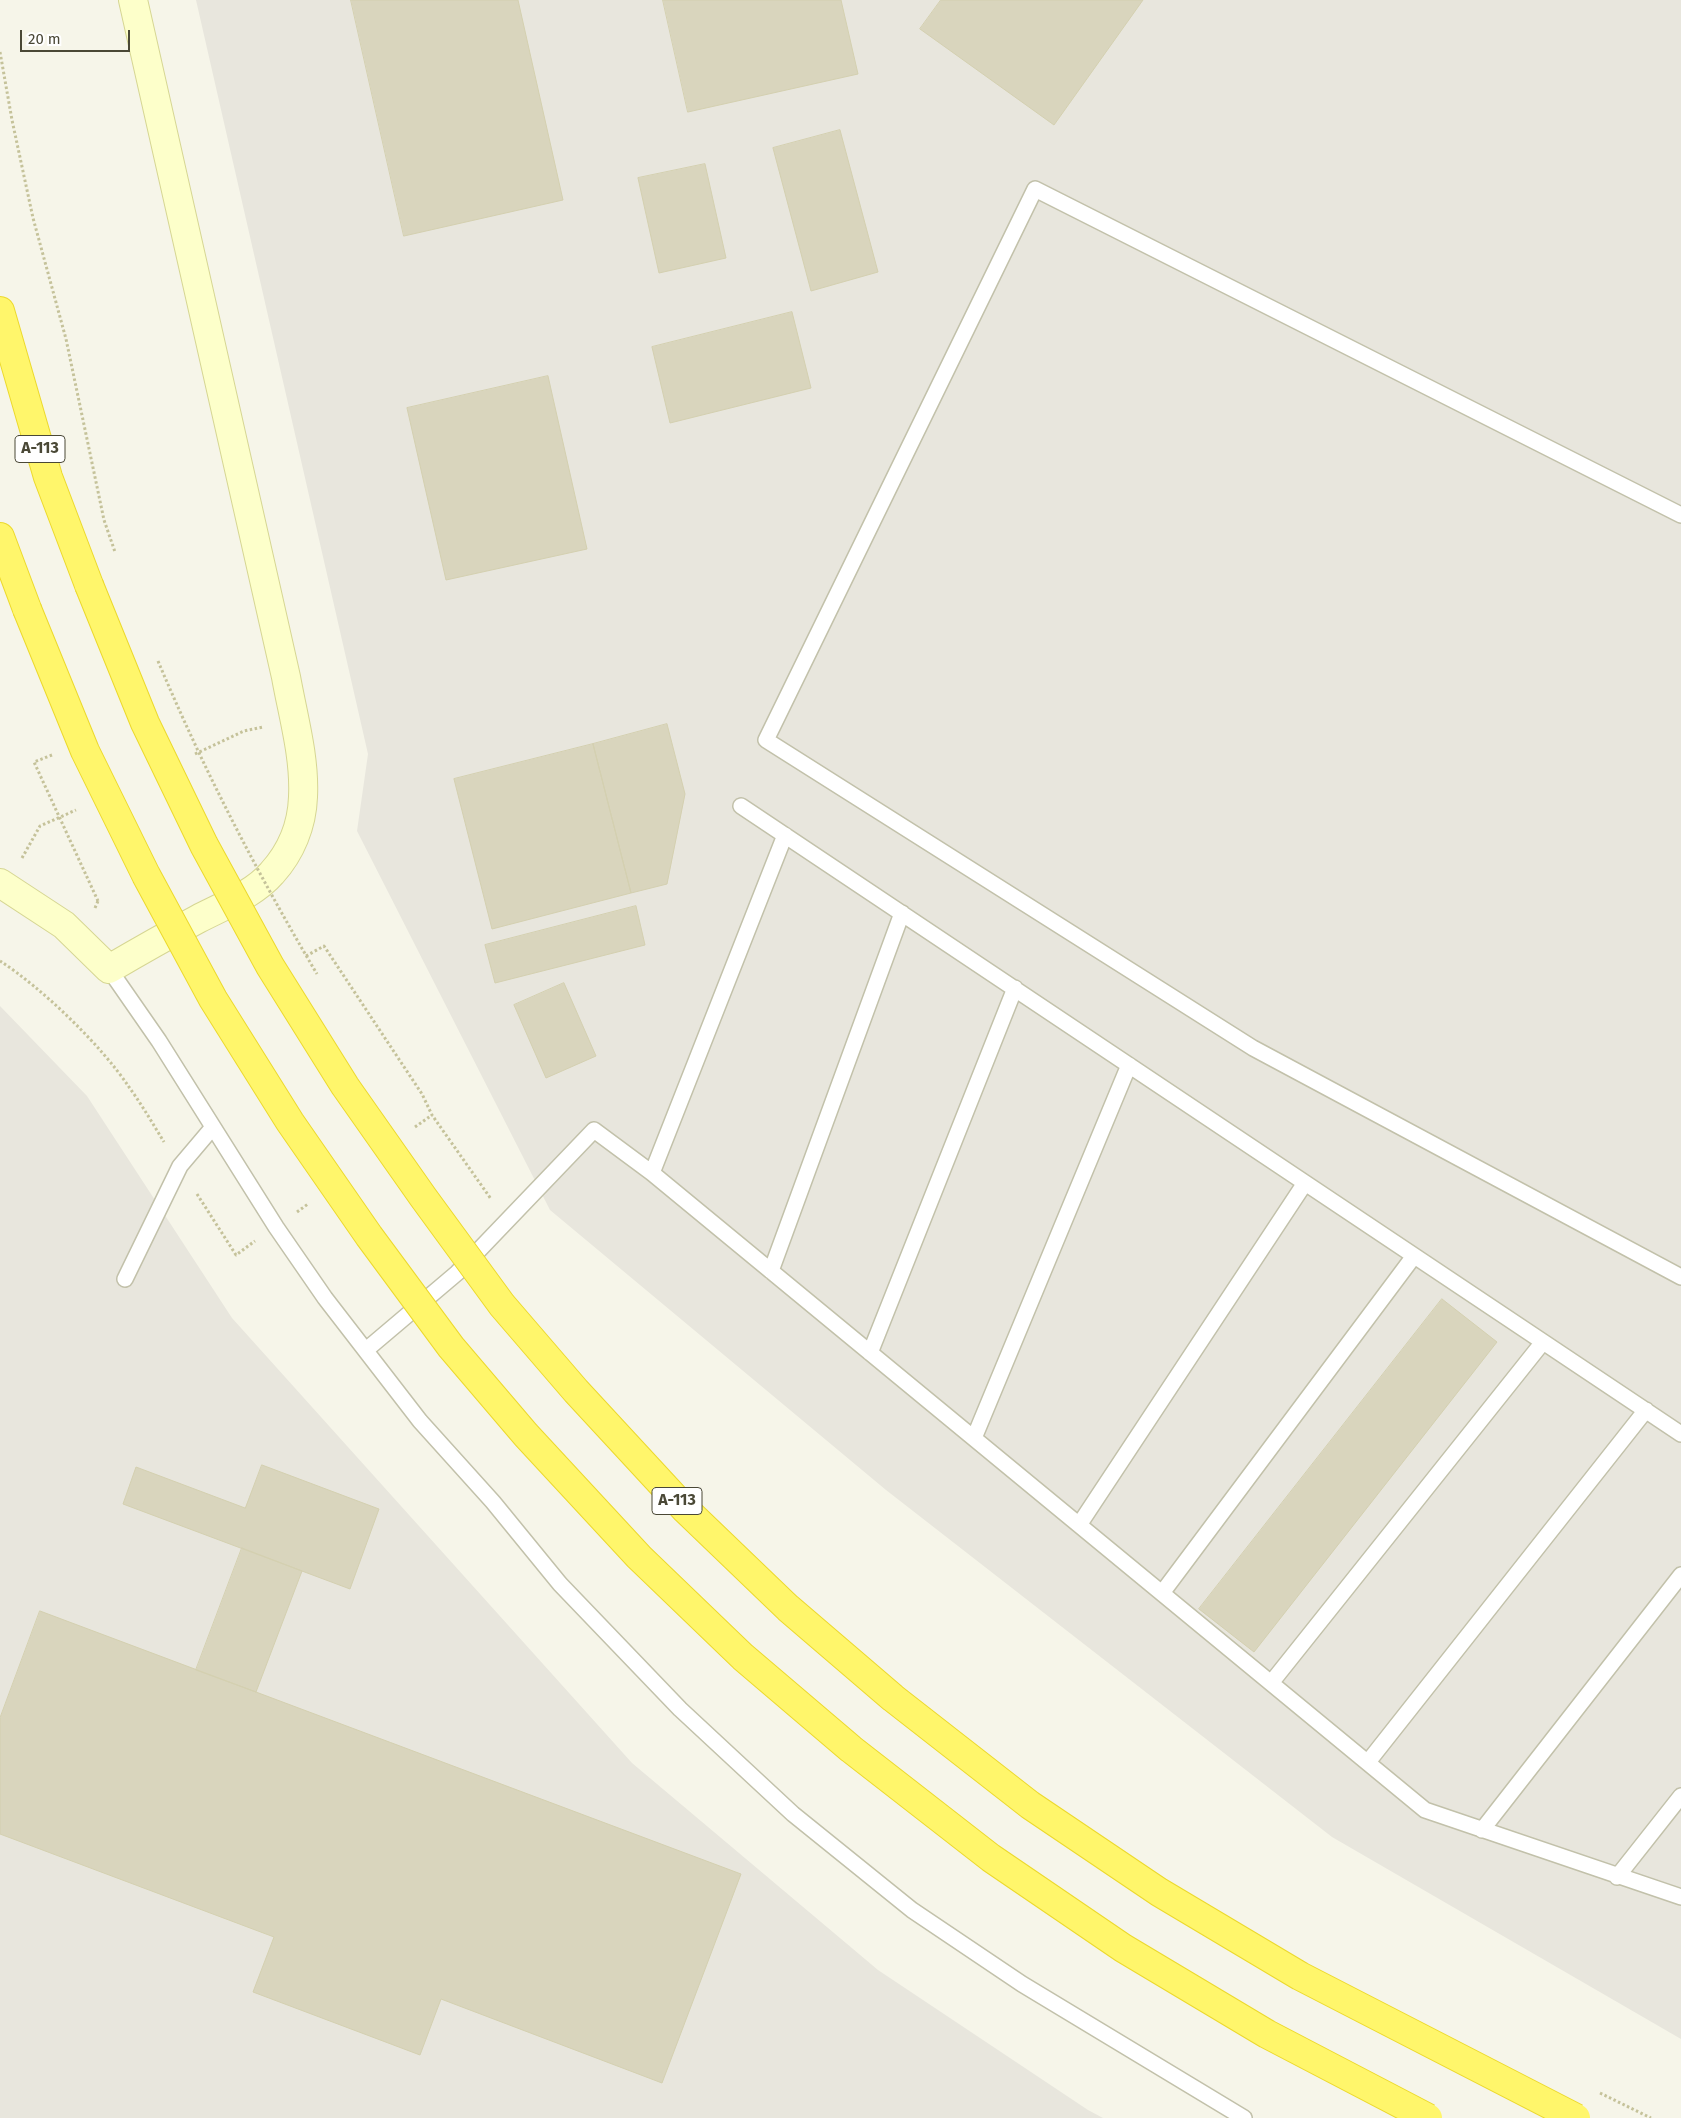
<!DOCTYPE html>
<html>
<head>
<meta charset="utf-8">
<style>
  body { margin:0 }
  #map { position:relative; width:1681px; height:2118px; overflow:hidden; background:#f6f5e9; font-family:"Fira Sans",sans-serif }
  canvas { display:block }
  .scale { position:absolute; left:20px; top:30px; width:110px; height:22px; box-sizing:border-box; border:2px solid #4a4836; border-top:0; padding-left:6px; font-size:15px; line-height:18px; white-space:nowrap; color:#4a4836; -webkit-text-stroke:4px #fff; paint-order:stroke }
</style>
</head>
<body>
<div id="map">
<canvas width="1681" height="2118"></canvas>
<div class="scale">20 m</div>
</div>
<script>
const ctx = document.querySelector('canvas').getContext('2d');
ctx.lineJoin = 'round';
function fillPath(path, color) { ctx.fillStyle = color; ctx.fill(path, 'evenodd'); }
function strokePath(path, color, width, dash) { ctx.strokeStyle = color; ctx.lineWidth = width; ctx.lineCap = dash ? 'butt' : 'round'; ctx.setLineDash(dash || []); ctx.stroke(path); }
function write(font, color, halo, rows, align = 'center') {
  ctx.font = font + ' "Fira Sans",sans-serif'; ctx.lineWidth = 4.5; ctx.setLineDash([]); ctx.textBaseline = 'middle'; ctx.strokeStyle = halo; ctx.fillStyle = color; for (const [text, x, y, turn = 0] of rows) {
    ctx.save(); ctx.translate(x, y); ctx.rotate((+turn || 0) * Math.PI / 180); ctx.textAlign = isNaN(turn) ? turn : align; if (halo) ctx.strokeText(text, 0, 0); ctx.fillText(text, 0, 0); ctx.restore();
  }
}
const industrial = new Path2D(`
  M196 0H1681V2039L1332 1837 886 1490 550 1210 357 831 368 754Z
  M0 1006 87 1096 232 1318 632 1763 878 1970 1088 2110 1103 2118H0Z`);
const building = new Path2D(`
  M351 0H518L563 200 404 236Z
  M663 0H841L858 74 688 112Z
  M941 0H1143L1054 125 920 29Z
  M840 130 878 272 811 291 773 148Z
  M705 164 726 258 659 273 638 178Z
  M792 312 811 388 670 423 652 347Z
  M548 376 587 549 446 580 407 408Z
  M667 724 685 794 667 884 631 893 593 744Z
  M593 744 631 893 492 929 454 779Z
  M636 906 645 945 495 983 485 945Z
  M564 983 596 1056 546 1078 514 1005Z
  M1442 1299 1497 1342 1254 1652 1199 1609Z
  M262 1465 379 1509 350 1589 123 1504 136 1467 245 1508Z
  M242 1548 302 1571 256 1692 196 1670Z
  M40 1611 741 1874 662 2083 441 1999 420 2055 253 1992 274 1937 0 1834V1718Z`);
const path = new Path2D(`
  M0 52 12 120 33 218 66 339 104 520 115 552
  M195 754 244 731 263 727
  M22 858 40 826 76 810
  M95 908 98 901
  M306 956 324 946 422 1094 432 1115 491 1199
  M0 961C42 988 101 1045 129 1087 142 1105 153 1124 164 1142
  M415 1127 432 1115
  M197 1194 236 1255 255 1241
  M297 1212 308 1204`);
const lane = new Path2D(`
  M1681 515 1035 189 766 740 1253 1048 1681 1277
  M741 806 1681 1434
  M785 835 652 1173 1425 1810 1681 1897
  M109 969 159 1041 276 1227 325 1298 420 1421 493 1502 560 1584 680 1709 793 1814 912 1910 1022 1984 1244 2118
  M771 1271 902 913
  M125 1279 180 1166 213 1127
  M366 1350 457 1273 594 1130 652 1173
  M870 1353 1015 988
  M974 1438 1129 1065
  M1079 1525 1305 1183
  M1162 1593 1414 1256
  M1271 1683 1543 1342
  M1368 1762 1646 1410
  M1482 1830 1681 1575
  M1617 1877 1681 1796`);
const secondary = new Path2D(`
  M0 883 64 925 109 969C138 952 168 935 198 919 223 906 254 894 272 873 291 852 302 825 303 797 305 757 293 716 286 677L133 0`);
const highway = new Path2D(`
  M0 311 48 477 89 585
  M0 537 27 609`);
const pathBridge = new Path2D(`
  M158 661C203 768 257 873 317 974
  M52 755 34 762 98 901
  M1600 2093 1651 2118`);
const highwayBridge = new Path2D(`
  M89 585 145 723 204 845 270 966 345 1086 423 1197 502 1305 576 1391 686 1510 788 1608 893 1698 1030 1805 1159 1892 1300 1976 1576 2118
  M27 609 85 751 146 875 213 999 290 1122 369 1236 451 1347 526 1435 639 1557 743 1657 851 1749 991 1858 1123 1948 1267 2034 1428 2118`);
const shields = [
  [40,449,50],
  [677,1501,50]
];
const shieldNames = [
  ["А-113",40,449],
  ["А-113",677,1501]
];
fillPath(industrial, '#e8e6dd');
fillPath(building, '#d9d5bd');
strokePath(building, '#d4d0b0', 1);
strokePath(lane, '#c2c1aa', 18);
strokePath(secondary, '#d6d693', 30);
strokePath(highway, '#ecd92d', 30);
strokePath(path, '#c5c29a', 3, [2.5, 2.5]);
strokePath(lane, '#fff', 15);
strokePath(secondary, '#fdffca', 28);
strokePath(highway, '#fff66b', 28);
strokePath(highwayBridge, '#ecd92d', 30, []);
strokePath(pathBridge, '#c5c29a', 3, [2.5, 2.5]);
strokePath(highwayBridge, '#fff66b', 28);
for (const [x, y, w] of shields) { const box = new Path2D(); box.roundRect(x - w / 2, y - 13.5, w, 27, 4); ctx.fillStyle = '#fff'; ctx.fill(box); strokePath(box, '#4a4836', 1); }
write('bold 16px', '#4a4836', null, shieldNames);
</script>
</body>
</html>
